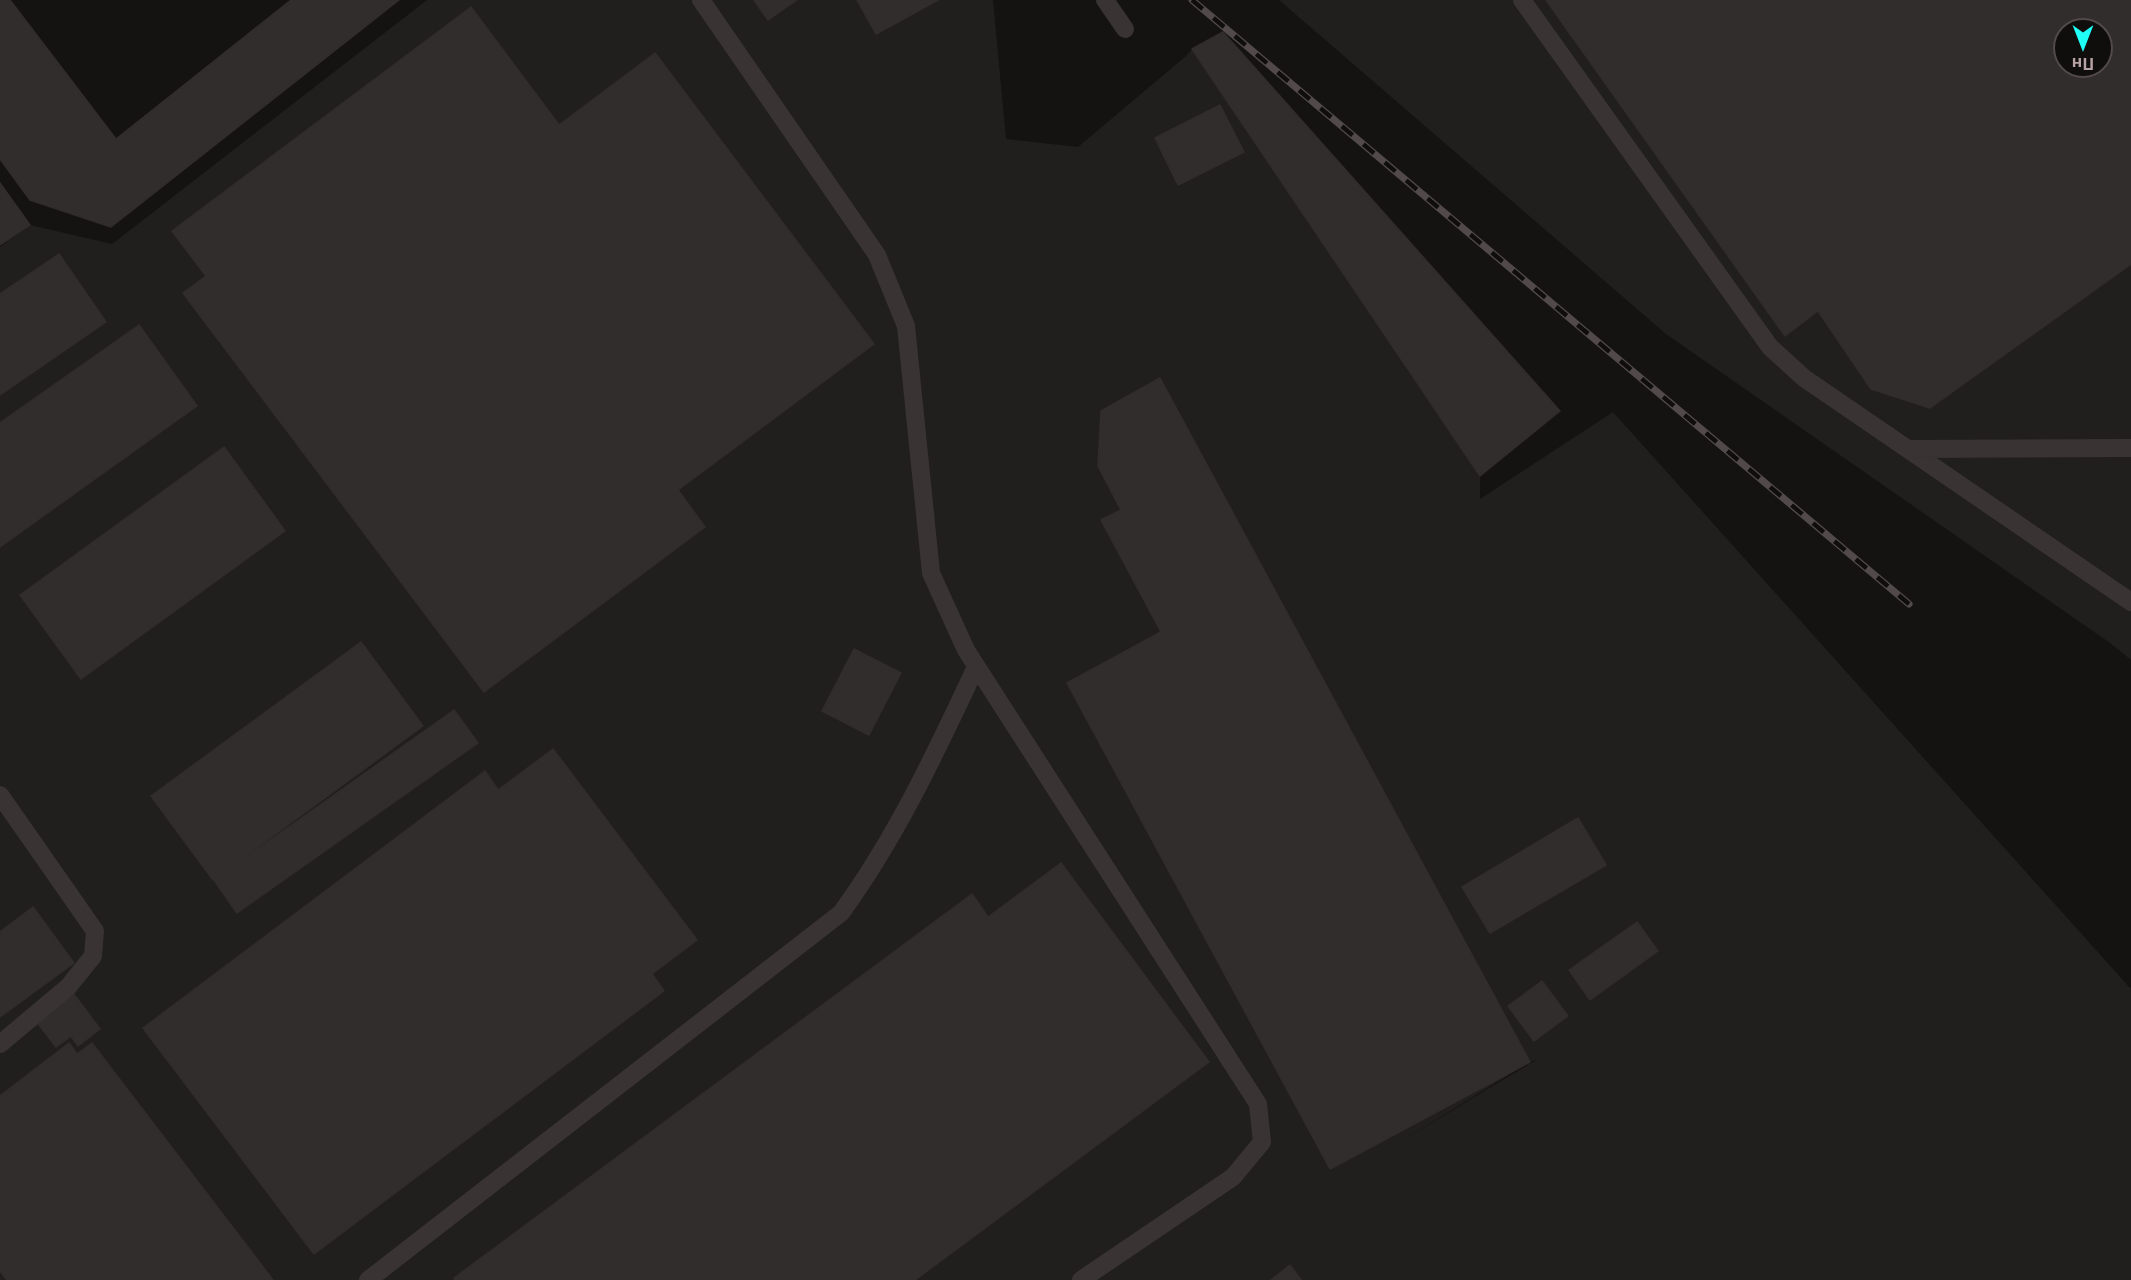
<!DOCTYPE html>
<html>
<head>
<meta charset="utf-8">
<style>
  body { margin:0 }
  #map { position:relative; width:2131px; height:1280px; overflow:hidden; background:#141312; font-family:"Open Sans",sans-serif }
  canvas { display:block }
  .north { position:absolute; left:2053px; top:18px; width:60px; height:60px; box-sizing:border-box; background:#0f0e0d; border:2px solid #524949; border-radius:50%; rotate:180deg; font-size:16px; font-weight:700; line-height:24px; text-align:center; color:#b6a2a2 }
  .north::after { content:''; display:block; margin:auto; width:21px; height:27px; background:#1ffff8; clip-path:polygon(50% 0,100% 100%,50% 72%,0 100%) }
</style>
</head>
<body>
<div id="map">
<canvas width="2131" height="1280"></canvas>
<div class="north">Пн</div>
</div>
<script>
const ctx = document.querySelector('canvas').getContext('2d');
ctx.lineJoin = 'round';
function fillPath(path, color) { ctx.fillStyle = color; ctx.fill(path, 'evenodd'); }
function strokePath(path, color, width, dash) { ctx.strokeStyle = color; ctx.lineWidth = width; ctx.lineCap = dash ? 'butt' : 'round'; ctx.setLineDash(dash || []); ctx.stroke(path); }
const built = new Path2D(`
  M427 0H993L1006 139 1078 147 1186 56 1192 49 1480 476V499L1613 412 2131 989V1280H0V247L30 225 112 244ZM1536 1060 1395 1145 1530 1062Z
  M1279 0H2131V660L2110 643 1666 334ZM2065 30H2101V66H2065Z`);
const building = new Path2D(`
  M0 0H10L116 139 291 0H399L111 227 30 200 0 159Z
  M754 0H797L768 20Z
  M857 0H938L876 34Z
  M1546 0H2131V264L1930 408 1871 389 1818 311 1785 336ZM2065 30H2101V66H2065Z
  M471 7 559 125 655 53 874 344 678 490 705 527 484 692 183 293 206 276 172 231Z
  M1223 32 1560 411 1480 476 1192 49Z
  M1220 105 1244 152 1178 185 1155 138Z
  M0 183 30 225 0 245Z
  M59 254 106 322 0 395V294Z
  M139 325 197 406 0 547V423Z
  M1160 378 1530 1062 1330 1169 1067 683 1161 632 1101 520 1121 510 1098 466 1101 411Z
  M224 447 285 531 81 679 20 595Z
  M361 642 423 726 213 880 151 796Z
  M854 649 901 673 869 735 822 711Z
  M454 710 478 743 237 913 214 880Z
  M553 749 697 940 652 974 664 991 314 1254 143 1028 485 771 498 790Z
  M1578 818 1606 865 1490 933 1462 887Z
  M1061 863 1209 1062 915 1280H455L454 1278 972 894 988 917Z
  M33 907 74 963 0 1017V932Z
  M1637 922 1658 951 1590 1000 1569 970Z
  M1542 981 1568 1016 1534 1041 1508 1006Z
  M70 989 100 1029 78 1046 71 1036 56 1047 33 1017Z
  M69 1043 77 1054 92 1043 273 1280H7L0 1271V1096Z
  M1290 1265 1301 1280H1271Z`);
const service = new Path2D(`
  M701 0 877 255 906 326 931 573 966 650 1258 1104 1262 1142 1233 1177 1081 1280
  M1105 0 1125 29
  M1522 0 1770 347 1804 378 2131 602
  M1908 449 2131 448
  M0 795 95 931 93 956 68 987 0 1044
  M368 1280 841 913C897 836 936 752 976 667`);
const rail = new Path2D(`
  M1192 0 1909 604`);
fillPath(built, '#211e1e');
fillPath(building, '#312d2c');
strokePath(building, '#302d2c', 1.5);
strokePath(service, '#393433', 18);
strokePath(rail, '#524a4a', 7);
strokePath(rail, '#0f0e0d', 4.5, [14]);
</script>
</body>
</html>
